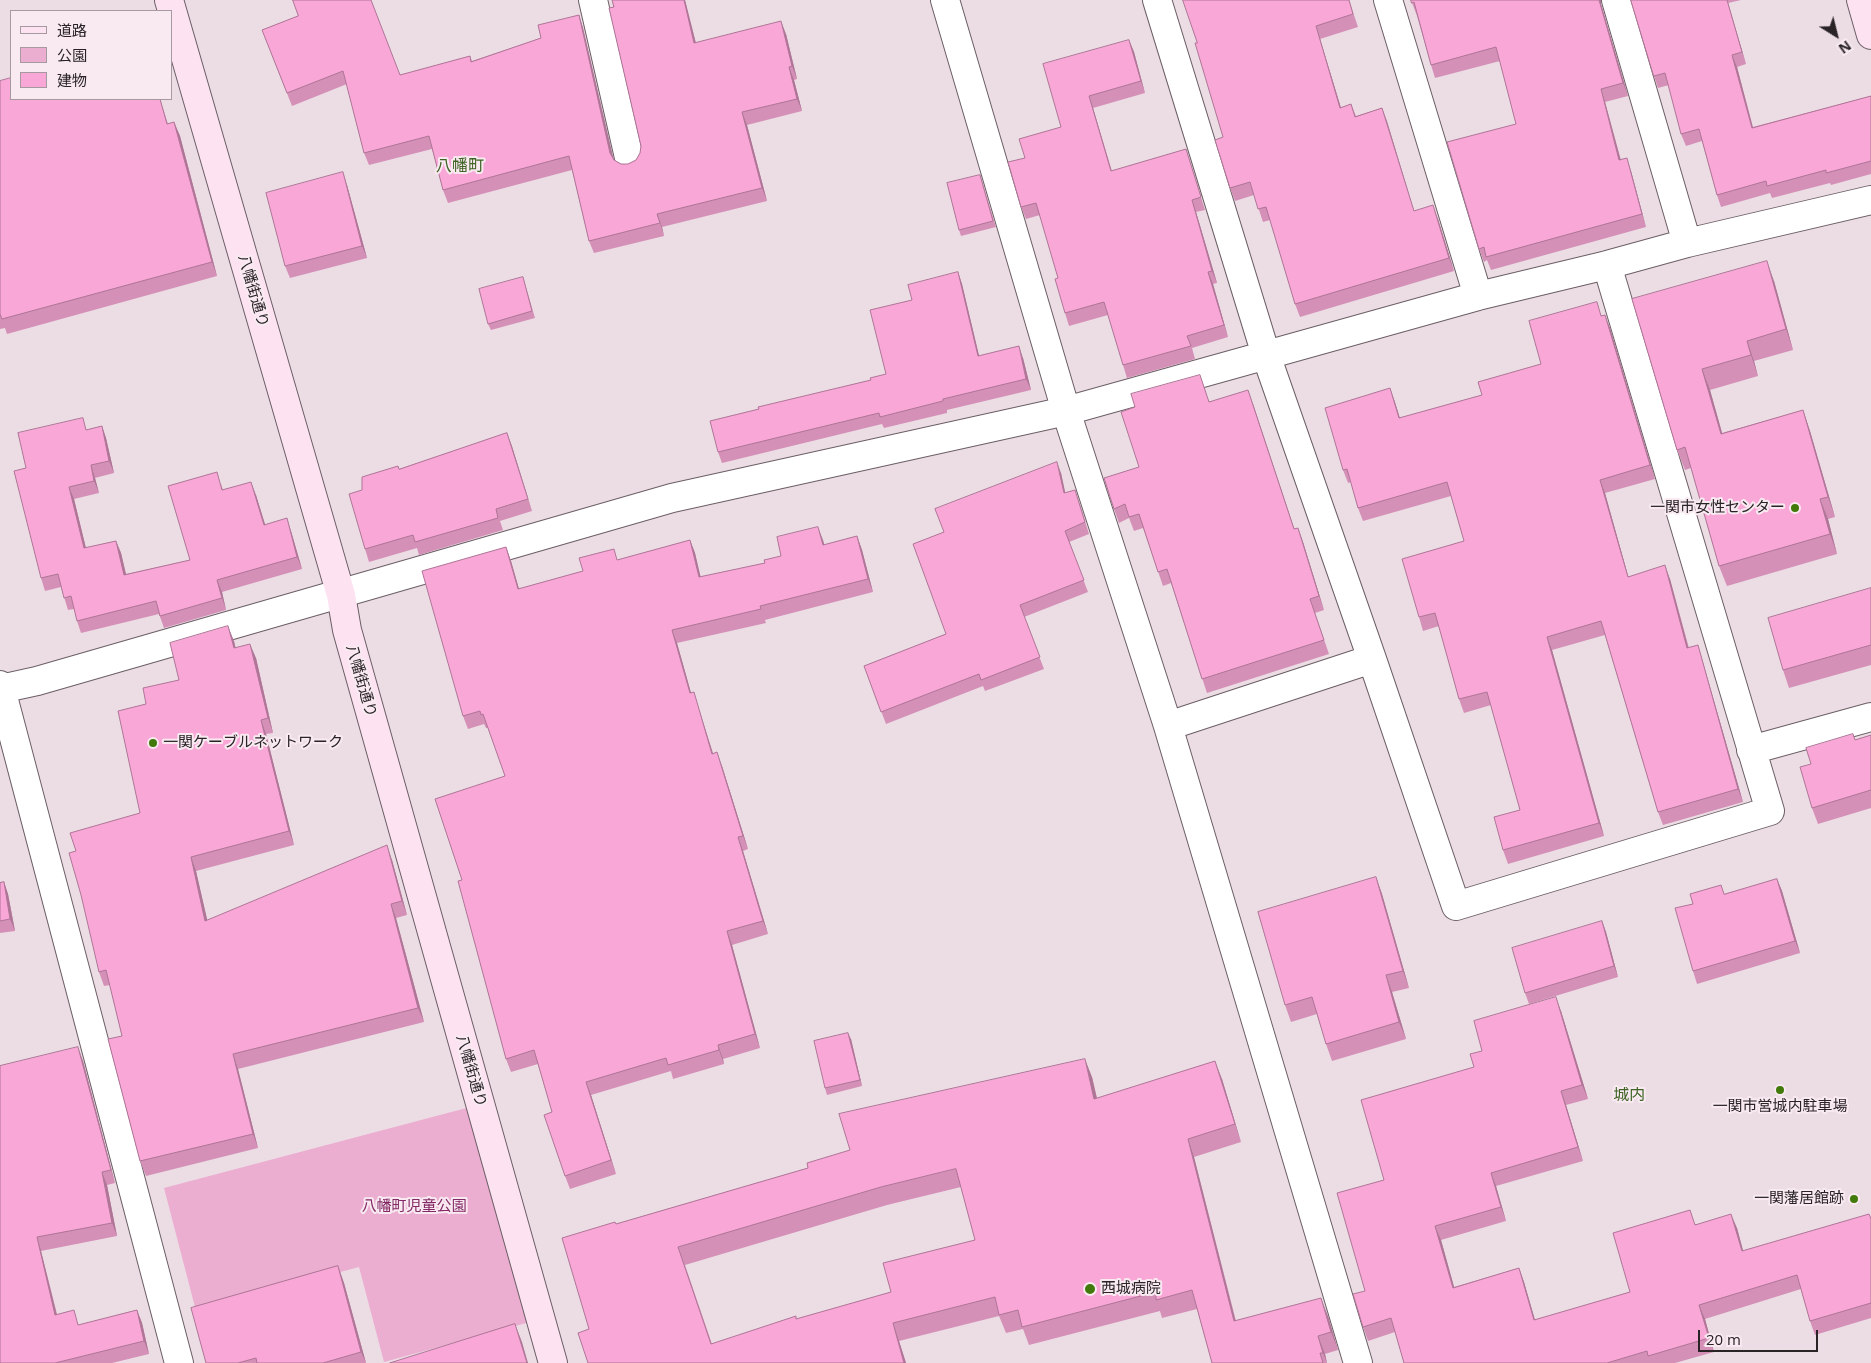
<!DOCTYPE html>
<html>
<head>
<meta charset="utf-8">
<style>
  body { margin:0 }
  #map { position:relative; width:1871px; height:1363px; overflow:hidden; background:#ecdde5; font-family:"Open Sans","Noto Sans JP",sans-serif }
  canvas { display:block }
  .legend { position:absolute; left:10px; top:10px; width:162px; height:90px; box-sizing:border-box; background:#f9eaf2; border:1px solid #a69aa0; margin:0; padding:6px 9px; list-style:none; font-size:15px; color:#292326 }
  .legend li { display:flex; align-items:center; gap:10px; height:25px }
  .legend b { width:25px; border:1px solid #a69aa0 }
  .north { position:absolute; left:1811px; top:10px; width:50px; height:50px; -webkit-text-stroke:4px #f9eaf2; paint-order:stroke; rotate:144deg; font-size:14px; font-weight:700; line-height:20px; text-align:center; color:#292326 }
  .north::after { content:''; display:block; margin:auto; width:18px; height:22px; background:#292326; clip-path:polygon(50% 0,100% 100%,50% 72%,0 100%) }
  .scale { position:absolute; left:1698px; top:1330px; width:120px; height:22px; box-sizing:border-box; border:2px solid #292326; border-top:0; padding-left:6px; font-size:15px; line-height:18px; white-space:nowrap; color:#292326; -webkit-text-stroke:4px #f9eaf2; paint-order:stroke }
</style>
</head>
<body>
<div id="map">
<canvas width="1871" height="1363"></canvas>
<ul class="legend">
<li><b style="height:6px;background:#fde3f2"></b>道路</li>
<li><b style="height:14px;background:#ebadd0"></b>公園</li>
<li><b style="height:14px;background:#f8a7d6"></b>建物</li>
</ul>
<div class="north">N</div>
<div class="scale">20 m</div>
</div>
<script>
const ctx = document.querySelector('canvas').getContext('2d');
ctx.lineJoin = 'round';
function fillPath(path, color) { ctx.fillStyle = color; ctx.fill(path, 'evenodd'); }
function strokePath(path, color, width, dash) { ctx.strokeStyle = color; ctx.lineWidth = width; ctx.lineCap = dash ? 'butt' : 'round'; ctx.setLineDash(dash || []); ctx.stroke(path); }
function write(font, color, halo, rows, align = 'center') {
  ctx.font = font + ' "Open Sans","Noto Sans JP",sans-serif'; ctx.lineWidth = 4; ctx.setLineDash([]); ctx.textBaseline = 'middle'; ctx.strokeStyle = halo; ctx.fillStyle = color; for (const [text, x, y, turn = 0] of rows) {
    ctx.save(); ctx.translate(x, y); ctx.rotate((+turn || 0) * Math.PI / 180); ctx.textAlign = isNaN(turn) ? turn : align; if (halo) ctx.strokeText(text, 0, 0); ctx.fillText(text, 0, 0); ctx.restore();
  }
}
const green = new Path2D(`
  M474 1106 530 1322 384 1362 359 1267 196 1311 164 1188Z`);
const street = new Path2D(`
  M593 0 630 162
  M945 0 1066 411 1168 726 1358 1363
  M1157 0 1266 355 1372 659 1456 906 1770 811 1607 265
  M1388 0 1478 296
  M1616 0 1687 243
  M0 685 179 1363
  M0 689 37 681 672 498 1066 411 1478 296 1607 265 1687 243 1871 200
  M1168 726 1372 659
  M1751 750 1871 717`);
const secondary = new Path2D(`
  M169 0 341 595 347 630 553 1363
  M1861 0 1871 35`);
const wall = new Path2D(`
  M612 0H685L696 43 786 34 797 79 794 80 802 111 747 125 767 201 662 227 664 236 594 253 589 241 572 170 448 203 443 190 432 149 369 165 364 153 347 84 292 106 262 30 298 16 400 75 470 56 472 61 541 38 579 15 583 28 613 158 614 160 621 164H628L636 160 640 153 641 146Z
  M1349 0 1358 27 1320 39 1341 108 1351 104 1356 116 1382 108 1414 211 1438 219 1454 271 1300 317 1295 304 1270 220 1263 222 1254 195 1235 201 1230 188 1223 137 1197 43Z
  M1411 0H1601V4L1628 96 1605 102 1621 160 1631 171 1646 227 1491 270 1487 260 1484 262 1479 249 1516 124 1500 61 1435 78 1431 65 1417 16Z
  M1631 0H1741L1728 3 1746 64 1737 67 1753 127 1871 96V174L1831 185 1830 183 1772 198 1770 193 1721 207 1717 195 1702 141 1686 146 1681 134 1669 85 1658 88 1654 76Z
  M1129 40 1134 52 1145 93 1093 108 1112 171 1186 149 1205 210 1196 212 1217 283 1213 284 1228 337 1192 348 1195 359 1127 378 1123 365 1108 315 1069 326 1065 313 1058 278 1040 215 1026 219 1021 207 1025 158 1061 127Z
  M0 81 11 99H160L168 124 174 122 180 136 217 276 7 334 5 328 0 329Z
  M980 175 996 227 961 236 959 230Z
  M347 185 367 258 290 278 285 266Z
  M958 272 962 284 979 356 1023 358 1031 390 947 410V413L884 428 882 424 722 463 718 452 759 409 871 380 886 374 912 300Z
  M523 277 535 318 491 330 488 324Z
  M1774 281 1793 350 1754 361 1758 376 1710 390 1722 433 1803 410 1810 431 1835 517 1828 519 1837 554 1727 586 1719 566 1691 468 1685 470 1677 450 1632 299Z
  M1602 315 1610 328 1655 479 1605 493 1628 576 1670 579 1689 648 1698 645 1702 659 1743 802 1663 825 1658 812 1605 635 1552 650 1604 836 1508 864 1503 850 1520 810 1491 705 1464 713 1459 699 1439 626 1423 631 1419 617 1464 541 1451 496 1363 521 1358 508 1351 482 1348 483 1343 470 1390 388 1400 418 1482 395 1541 364Z
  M1209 401 1253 404 1294 529 1298 528 1303 542 1324 610 1315 613 1329 654 1207 693 1171 583 1163 586 1143 528 1134 531 1129 518 1119 523 1114 509 1139 467Z
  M102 426 106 438 114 473 95 478 99 493 74 499 86 548 116 541 121 553 126 574 190 560 221 484 223 490 256 495 265 525 291 531 302 569 222 592 226 610 164 628 159 614 81 633 77 621 74 609 68 610 61 587 45 591 41 578 87 430Z
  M507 433 532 511 500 521 503 530 419 555 417 548 369 562 365 549 362 490 399 469Z
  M1061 473 1065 493 1079 502 1089 534 1069 542 1088 592 1024 617 1044 669 985 691 983 686 886 724 864 666 946 634 943 532Z
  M857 536 862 550 873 592 765 620 766 623 677 643 691 693 698 706 713 753 722 766 748 849 743 851 768 934 732 945 760 1048 723 1059 724 1064 673 1079 671 1071 591 1095 616 1174 570 1189 565 1176 552 1112 538 1064 511 1072 506 1059 462 880 505 776 488 728H486L484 724 468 729 463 716 506 547 511 561 519 589 583 571 618 560 690 540 695 553 700 577 765 563 781 556 823 540 824 545Z
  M1871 588V665L1789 688 1783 670Z
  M234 641 235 648 256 658 273 733 266 734 294 845 196 871 207 921 392 860 407 915 396 918 424 1022 238 1069 258 1148 146 1176 140 1161 122 1036 110 985 104 986 99 972 76 851 140 813 146 704Z
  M1871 735V808L1818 824 1812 808 1811 764 1855 740Z
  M1376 877 1382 894 1409 988 1392 992 1406 1039 1332 1061 1326 1044 1317 1014 1291 1022 1285 1005Z
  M1777 879 1782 891 1800 953 1697 984 1693 971V904L1721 885 1724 894Z
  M4 882 8 894 15 931 0 933V883Z
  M1602 921 1606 932 1618 977 1529 1004 1525 993Z
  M1561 1011 1588 1099 1566 1105 1583 1161 1496 1186 1506 1221 1441 1240 1454 1287 1519 1268 1524 1282 1535 1320 1630 1292 1695 1224 1737 1228 1743 1251 1871 1218V1318L1815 1335 1810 1321 1801 1289 1705 1319 1714 1352 1675 1363H1404L1395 1332 1368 1341 1363 1327 1365 1291 1384 1180 1474 1067 1482 1051Z
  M851 1039 862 1086 827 1095 825 1088Z
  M83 1061 115 1183 107 1185 117 1236 41 1251 57 1314 79 1325 137 1310 142 1323 149 1354 112 1363H0Z
  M1092 1077 1097 1098 1222 1079 1241 1142 1194 1157 1236 1321 1328 1316 1338 1350 1325 1354 1327 1363H1212L1197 1309 1162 1318 1160 1311 1029 1345 1023 1329 1006 1333 999 1316 899 1341 906 1363H588L589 1329 616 1224 808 1168ZM961 1187 975 1240 891 1292 712 1344 685 1265 887 1205Z
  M338 1266 344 1283 366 1363H206Z`);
const shadedWall = new Path2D(`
  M684 0H685L699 56 694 43Z
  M1599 0H1601V4L1628 96 1623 83Z
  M1727 0 1728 3 1746 64 1742 52Z
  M579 15 583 28 615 165 610 153Z
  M781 21 786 34 797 79 792 66Z
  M1316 26 1320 39 1345 121 1340 108Z
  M1129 40 1134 52 1145 93 1141 81Z
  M1732 55 1737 67 1756 140 1752 128Z
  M789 67 794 80 802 111 797 99Z
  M1601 89 1605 102 1624 173 1619 160Z
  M1089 96 1093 108 1115 184 1111 171Z
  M1382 108 1387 121 1418 224 1414 211Z
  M742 112 747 125 767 201 762 188Z
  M174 122 180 136 217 276 212 262Z
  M1627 158 1631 171 1646 227 1642 214Z
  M343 172 347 185 367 258 362 246Z
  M1192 200 1196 212 1217 283 1212 271Z
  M1433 205 1438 219 1454 271 1449 258Z
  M657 214 662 227 664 236 660 223Z
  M1767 261 1774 281 1793 350 1786 329Z
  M958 272 962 284 982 368 978 356Z
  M1208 272 1213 284 1228 337 1224 325Z
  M1605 315 1610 328 1655 479 1650 465Z
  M1747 341 1754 361 1758 376 1751 355Z
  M1019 346 1023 358 1031 390 1026 379Z
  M1702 369 1710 390 1728 454 1721 434Z
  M1390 388 1395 402 1404 432 1399 418Z
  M1248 390 1253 404 1299 543 1294 529Z
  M1803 410 1810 431 1835 517 1828 497Z
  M102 426 106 438 114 473 109 461Z
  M507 433 512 446 532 511 528 499Z
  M1057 462 1061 473 1068 505 1064 493Z
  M91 465 95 478 99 493 94 481Z
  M1600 480 1605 493 1632 590 1628 577Z
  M251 482 256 495 269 537 264 525Z
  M69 487 74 499 89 561 84 548Z
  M1820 499 1828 519 1837 554 1830 534Z
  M287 518 291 531 302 569 297 557Z
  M818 527 823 540 828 559 823 545Z
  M1298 528 1303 542 1324 610 1319 596Z
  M857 536 862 550 873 592 868 579Z
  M690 540 695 553 704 591 699 577Z
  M116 541 121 553 129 587 124 575Z
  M506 547 511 561 523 603 518 589Z
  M1665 565 1670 579 1692 662 1687 648Z
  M217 580 222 592 226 610 222 598Z
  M228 626 234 641 239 662 234 648Z
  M672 630 677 643 695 707 690 693Z
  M1547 637 1552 650 1604 836 1599 823Z
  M250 644 256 658 273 733 268 718Z
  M1698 645 1702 659 1743 802 1738 789Z
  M694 692 698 706 717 767 712 754Z
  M261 720 266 734 294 845 289 831Z
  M717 752 722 766 748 849 743 836Z
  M738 837 743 851 768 934 763 921Z
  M387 845 392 860 407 915 402 901Z
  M191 857 196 871 211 936 205 921Z
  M1376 877 1382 894 1409 988 1403 971Z
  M1777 879 1782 891 1800 953 1795 941Z
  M4 882 8 894 15 931 10 919Z
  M391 904 396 918 424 1022 418 1008Z
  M1602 921 1606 932 1618 977 1614 966Z
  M727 931 732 945 760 1048 755 1034Z
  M1386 975 1392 992 1406 1039 1399 1022Z
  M1556 997 1561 1011 1588 1099 1582 1085Z
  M848 1033 851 1039 862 1086 860 1080Z
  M718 1045 723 1059 724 1064 719 1050Z
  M78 1047 83 1061 115 1183 111 1170Z
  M233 1054 238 1069 258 1148 253 1134Z
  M1085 1059 1092 1077 1101 1117 1094 1099Z
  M1215 1061 1222 1079 1241 1142 1235 1124Z
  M586 1082 591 1095 616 1174 611 1160Z
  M1561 1091 1566 1105 1583 1161 1578 1147Z
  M1188 1139 1194 1157 1240 1339 1234 1321Z
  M102 1172 107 1185 117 1236 112 1223Z
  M1491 1173 1496 1186 1506 1221 1501 1207Z
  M1731 1214 1737 1228 1747 1265 1742 1251Z
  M1435 1226 1441 1240 1458 1301 1453 1288Z
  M37 1237 41 1251 60 1328 55 1315Z
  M338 1266 344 1283 366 1363 361 1352Z
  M1519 1268 1524 1282 1539 1334 1534 1320Z
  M1321 1298 1328 1316 1338 1350 1331 1332Z
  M1699 1305 1705 1319 1714 1352 1709 1338Z
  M137 1310 142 1323 149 1354 144 1341Z
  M893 1323 899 1341 906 1363H904Z
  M515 1324 522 1342 528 1363H527Z
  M1318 1336 1325 1354 1327 1363 1323 1353Z`);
const building = new Path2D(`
  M293 0H371L400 75 470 56 471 62 541 38 538 25 579 15 610 153 614 160 621 164H628L636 160 640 153 641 146 609 8 614 7 612 0H684L694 43 781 21 792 66 789 67 797 99 742 112 762 188 657 214 660 223 589 241 569 156 443 190 429 136 364 153 343 71 287 93 262 30 298 16Z
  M1183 0H1349L1353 14 1316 26 1340 108 1351 104 1355 117 1382 108 1414 211 1433 205 1449 258 1295 304 1266 207 1258 209 1250 182 1230 188 1215 140 1223 137 1195 43H1197Z
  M1411 0H1599L1623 83 1601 89 1619 160 1627 158 1642 214 1486 257 1484 247 1479 249 1447 142 1516 124 1496 47 1431 65 1414 2 1412 3Z
  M1631 0H1727L1742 52 1732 55 1752 128 1871 96V161L1826 173V170L1767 186 1766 181 1717 195 1699 129 1681 134 1665 73 1654 76Z
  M1129 40 1141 81 1089 96 1111 171 1186 149 1201 197 1192 200 1212 271 1208 272 1224 325 1187 336 1191 346 1123 365 1104 302 1065 313 1055 279 1058 278 1036 203 1021 207 1008 162 1025 158 1019 139 1061 127 1043 64Z
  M11 78V99H160L167 124 174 122 212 262 2 319 0 314V81Z
  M343 172 362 246 285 266 266 193Z
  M980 175 993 221 959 230 947 183Z
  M1767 261 1786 329 1747 341 1751 355 1702 369 1721 434 1803 410 1828 497 1820 499 1830 534 1719 566 1685 447 1677 450 1632 299Z
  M958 272 978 356 1019 346 1026 379 943 399V401L880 417 879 413 718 452 710 421 759 409 758 407 871 380 870 378 886 374 870 310 912 300 908 285Z
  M523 277 532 311 488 324 479 289Z
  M1597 302 1601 316 1605 315 1650 465 1600 480 1628 577 1665 565 1687 648 1698 645 1738 789 1658 812 1601 621 1547 637 1599 823 1503 850 1494 817 1520 810 1487 692 1459 699 1435 613 1419 617 1402 559 1464 541 1447 482 1358 508 1347 469 1343 470 1325 408 1390 388 1399 418 1482 395 1478 382 1541 364 1529 321Z
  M1200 375 1209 402 1248 390 1294 529 1298 528 1319 596 1310 599 1324 640 1202 679 1167 569 1158 572 1139 514 1129 517 1125 504 1114 509 1104 478 1139 467 1121 412 1135 407 1131 394Z
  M83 418 86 430 102 426 109 461 91 465 94 481 69 487 84 548 116 541 124 575 190 560 168 486 217 472 222 490 251 482 264 525 287 518 297 557 217 580 222 598 160 616 156 601 77 621 71 596 64 598 58 574 41 578 14 471 26 468 18 433Z
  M507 433 528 499 496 509 498 518 415 542 413 535 365 549 349 494 362 490V477L398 466 399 469Z
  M1057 462 1064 493 1075 490 1085 522 1065 531 1084 580 1020 605 1040 657 981 680 979 674 881 712 864 666 946 634 913 544 944 532 935 509Z
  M818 527 823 545 857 536 868 579 760 606 761 609 672 630 690 693 694 692 712 754 717 752 743 836 738 837 763 921 727 931 755 1034 718 1045 719 1050 668 1065 666 1058 586 1082 611 1160 565 1176 544 1115 552 1112 534 1050 506 1059 458 881 462 880 435 799 505 776 483 714 481 715 480 711 463 716 422 571 506 547 518 589 583 571 579 558 614 549 617 560 690 540 699 577 765 563 764 560 781 556 777 537Z
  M1871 588V645L1783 670 1768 618Z
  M228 626 234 648 250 644 268 718 261 720 289 831 191 857 205 921 387 845 402 901 391 904 418 1008 233 1054 253 1134 140 1161 108 1039 122 1036 106 970 99 972 81 895 69 853 76 851 70 833 140 813 118 711 146 704 143 688 179 680 170 643Z
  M1853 734 1855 740 1871 735V790L1812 808 1800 767 1811 764 1806 748Z
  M1376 877 1403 971 1386 975 1399 1022 1326 1044 1312 997 1285 1005 1258 912Z
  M1777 879 1795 941 1693 971 1675 908 1693 904 1690 894 1721 885 1724 894Z
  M4 882 10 919 0 921V883Z
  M1602 921 1614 966 1525 993 1512 948Z
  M1556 997 1582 1085 1561 1091 1578 1147 1491 1173 1501 1207 1435 1226 1453 1288 1519 1268 1534 1320 1630 1292 1613 1233 1690 1210 1695 1225 1731 1214 1742 1251 1869 1214 1871 1219V1303L1810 1321 1797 1275 1699 1305 1709 1338 1648 1356 1647 1351 1607 1363H1404L1391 1318 1363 1327 1353 1294 1365 1291 1337 1193 1384 1180 1361 1100 1474 1067 1470 1054 1482 1051 1474 1021Z
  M848 1033 860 1080 825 1088 814 1041Z
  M78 1047 111 1170 102 1172 112 1223 37 1237 55 1315 74 1310 78 1325 137 1310 144 1341 55 1363H0V1066Z
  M1085 1059 1094 1099 1215 1061 1235 1124 1188 1139 1234 1321 1321 1298 1331 1332 1318 1336 1323 1353H1320L1323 1363H1212L1192 1290 1156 1300V1292L1022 1327 1018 1310 999 1315 995 1297 893 1323 904 1363H588L578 1333 589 1329 562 1238 615 1222 616 1224 808 1168 807 1163 850 1150 839 1114ZM956 1169 975 1240 883 1263 891 1292 796 1319V1316L711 1344 678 1247 881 1187Z
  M338 1266 361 1352 323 1363H257L256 1358 238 1363H206L191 1308Z
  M515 1324 527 1363H390Z`);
const markers = [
  [1795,508,5,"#42790b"],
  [153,743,5,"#42790b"],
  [1780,1090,5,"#42790b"],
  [1854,1199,5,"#42790b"],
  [1090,1289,6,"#42790b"]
];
const streetNames = [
  ["八幡街通り",253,291,74],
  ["八幡街通り",361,681,74],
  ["八幡街通り",471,1071,74]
];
const poiNames = [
  ["一関市女性センター",1785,508],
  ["一関ケーブルネットワーク",163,743,"left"],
  ["一関市営城内駐車場",1780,1107,"center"],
  ["一関藩居館跡",1844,1199],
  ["西城病院",1101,1289,"left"]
];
const parkNames = [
  ["八幡町児童公園",414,1207]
];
const neighbourhoodNames = [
  ["八幡町",460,166],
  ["城内",1629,1095]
];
fillPath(green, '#ebadd0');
strokePath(street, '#6b5e65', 30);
strokePath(secondary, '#6b5e65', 30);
strokePath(street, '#fff', 28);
strokePath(secondary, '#fde3f2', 28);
fillPath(wall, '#d590b8');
fillPath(shadedWall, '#ae7596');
fillPath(building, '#f8a7d6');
strokePath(building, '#ae7596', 1);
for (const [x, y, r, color] of markers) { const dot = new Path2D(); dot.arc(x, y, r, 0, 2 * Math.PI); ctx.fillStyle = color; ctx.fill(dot); strokePath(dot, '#f9eaf2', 2); }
write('15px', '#292326', '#f9eaf2', streetNames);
write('15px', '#292326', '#f9eaf2', poiNames, 'right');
write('15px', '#832864', '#f9eaf2', parkNames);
write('16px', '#3f6425', '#f9eaf2', neighbourhoodNames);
</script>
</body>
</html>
